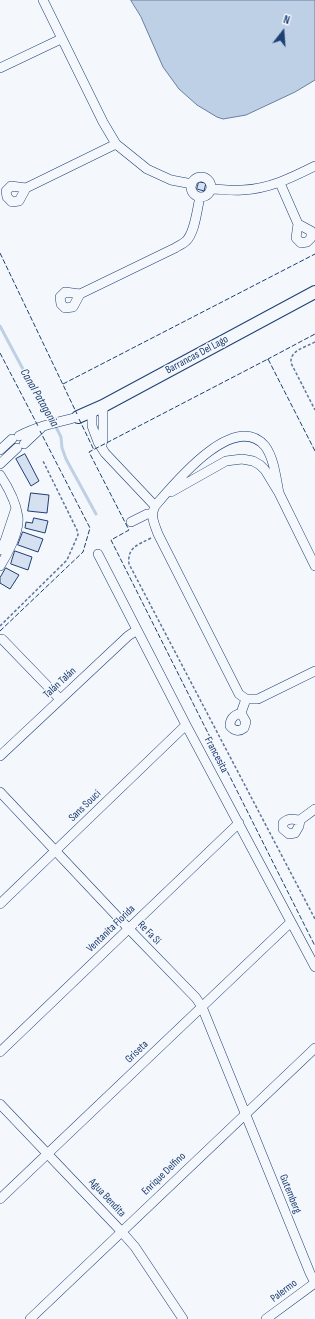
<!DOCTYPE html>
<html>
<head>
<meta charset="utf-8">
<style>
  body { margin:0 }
  #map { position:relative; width:315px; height:1319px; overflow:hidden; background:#f4f7fb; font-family:"Sofia Sans Condensed",sans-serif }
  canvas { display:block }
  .north { position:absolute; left:263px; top:12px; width:40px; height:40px; -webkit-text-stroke:3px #f4f7fb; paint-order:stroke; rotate:17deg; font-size:11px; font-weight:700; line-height:16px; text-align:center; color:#1d3f73 }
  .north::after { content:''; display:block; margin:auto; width:14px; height:18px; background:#1d3f73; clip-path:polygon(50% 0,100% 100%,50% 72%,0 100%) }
</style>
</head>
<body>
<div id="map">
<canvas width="315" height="1319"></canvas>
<div class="north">N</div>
</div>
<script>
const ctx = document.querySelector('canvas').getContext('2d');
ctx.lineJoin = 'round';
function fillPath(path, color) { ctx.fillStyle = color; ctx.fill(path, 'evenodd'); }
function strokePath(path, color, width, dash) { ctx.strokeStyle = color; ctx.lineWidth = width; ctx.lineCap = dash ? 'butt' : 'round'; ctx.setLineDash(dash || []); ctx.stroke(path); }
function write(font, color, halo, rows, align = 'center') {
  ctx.font = font + ' "Sofia Sans Condensed",sans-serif'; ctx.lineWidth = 3; ctx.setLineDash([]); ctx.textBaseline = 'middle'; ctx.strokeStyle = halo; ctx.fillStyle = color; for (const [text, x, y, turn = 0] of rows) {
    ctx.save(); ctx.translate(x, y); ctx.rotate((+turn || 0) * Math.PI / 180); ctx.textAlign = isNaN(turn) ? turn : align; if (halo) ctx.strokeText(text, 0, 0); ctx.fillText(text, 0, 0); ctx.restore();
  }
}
const water = new Path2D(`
  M131 0H315V80L295 92 246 115 223 119 217 117 197 105 179 89 163 67 141 17Z`);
const stream = new Path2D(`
  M0 326 33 388 49 413 61 437 62 448 66 459 96 514`);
const building = new Path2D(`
  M199 182 206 183 204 191 197 189Z
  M25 454 39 481 31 486 16 459Z
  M31 493 49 495 47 513 28 511Z
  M34 518 48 521 45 533 25 528 26 522 32 523Z
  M23 532 43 539 38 552 18 545Z
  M15 551 32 557 28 570 11 564Z
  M6 568 19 575 10 589 0 583V578Z`);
const path = new Path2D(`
  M315 342C304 348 290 350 291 363L315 410
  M151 538C138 545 127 547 129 564L315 919
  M0 626 67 560 78 535 77 530 43 461`);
const street = new Path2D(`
  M43 0 103 122 116 144 147 169 171 180 192 184
  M0 68 61 39
  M191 187a10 10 0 1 1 20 0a10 10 0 1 1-20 0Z
  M280 183 298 224 296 238 301 243 307 242 311 238V231L298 224
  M26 188 19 201 12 202 7 197 6 191 11 186 26 188 116 144
  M212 189C222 189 232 191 242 190 269 189 291 178 315 166
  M80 294 73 307 65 308 61 304 60 297 65 292 80 294 175 248C178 246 183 244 186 241 195 233 197 209 200 197
  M92 412V426L98 442 105 453 155 506
  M19 436C38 426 58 422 78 417
  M24 444 41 428
  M101 446 103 441V406
  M0 450 12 439
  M0 464 17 448
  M0 475C8 487 16 502 18 517 20 531 7 555 0 566
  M171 492 226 461 242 459 253 461 260 465 265 470 279 493 315 566
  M131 522 147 514H152
  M0 550 5 541 16 508
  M98 554 186 725 315 967
  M2 639 60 699
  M246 699H258L315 671
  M241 713 246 699 239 694 158 534C154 523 150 516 155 506 174 484 234 410 265 446 274 458 276 478 279 493
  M241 713 246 722 244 728C239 732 234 731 230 726 230 718 234 715 241 713Z
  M0 756 128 636 137 630
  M0 792 129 929 196 998 202 1007 310 1273 315 1283
  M300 820 299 826 295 833 289 834 283 829V823C288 818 293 819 300 820L315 809
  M0 904 186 725
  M0 1052 239 823
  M0 1104 121 1231 135 1247 183 1319
  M0 1199 291 922
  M30 1319 315 1048
  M266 1319 315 1283`);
const secondary = new Path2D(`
  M78 417 103 406 315 292`);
const fence = new Path2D(`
  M0 253 77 414
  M0 353 38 426
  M268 360V359L315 334
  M63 384 315 254
  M79 419 94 450
  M315 451 268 359 89 452 129 530 111 540 315 946
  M0 631 83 552 90 528 40 431`);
const streetNames = [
  ["Barrancas Del Lago",197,355,-28],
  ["Talán Talán",60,683,-43],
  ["Francesita",216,755,62],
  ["Sans Souci",85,806,-44],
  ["Ventanita Florida",111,929,-44],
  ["Re Fa Si",149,933,46],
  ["Griseta",137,1052,-44],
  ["Enrique Delfino",164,1174,-44],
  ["Gutemberg",290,1194,68],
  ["Agua Bendita",107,1198,47],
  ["Palermo",284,1291,-37]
];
const waterNames = [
  ["Canal Patagonia",39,398,60]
];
fillPath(water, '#bed0e5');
strokePath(water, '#687fa3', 1);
strokePath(stream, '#bed0e5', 3);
fillPath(building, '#d5e0f0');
strokePath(building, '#1d3f73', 1);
strokePath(street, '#1d3f73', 10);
strokePath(secondary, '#1d3f73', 14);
strokePath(path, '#5e769c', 1.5, [3, 2]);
strokePath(street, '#f4f7fb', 9);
strokePath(secondary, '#f4f7fb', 12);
strokePath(fence, '#1d3f73', 1, [5, 2]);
write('11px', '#1d3f73', '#f4f7fb', streetNames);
write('italic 12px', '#1d3f73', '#f4f7fb', waterNames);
</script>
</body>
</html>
